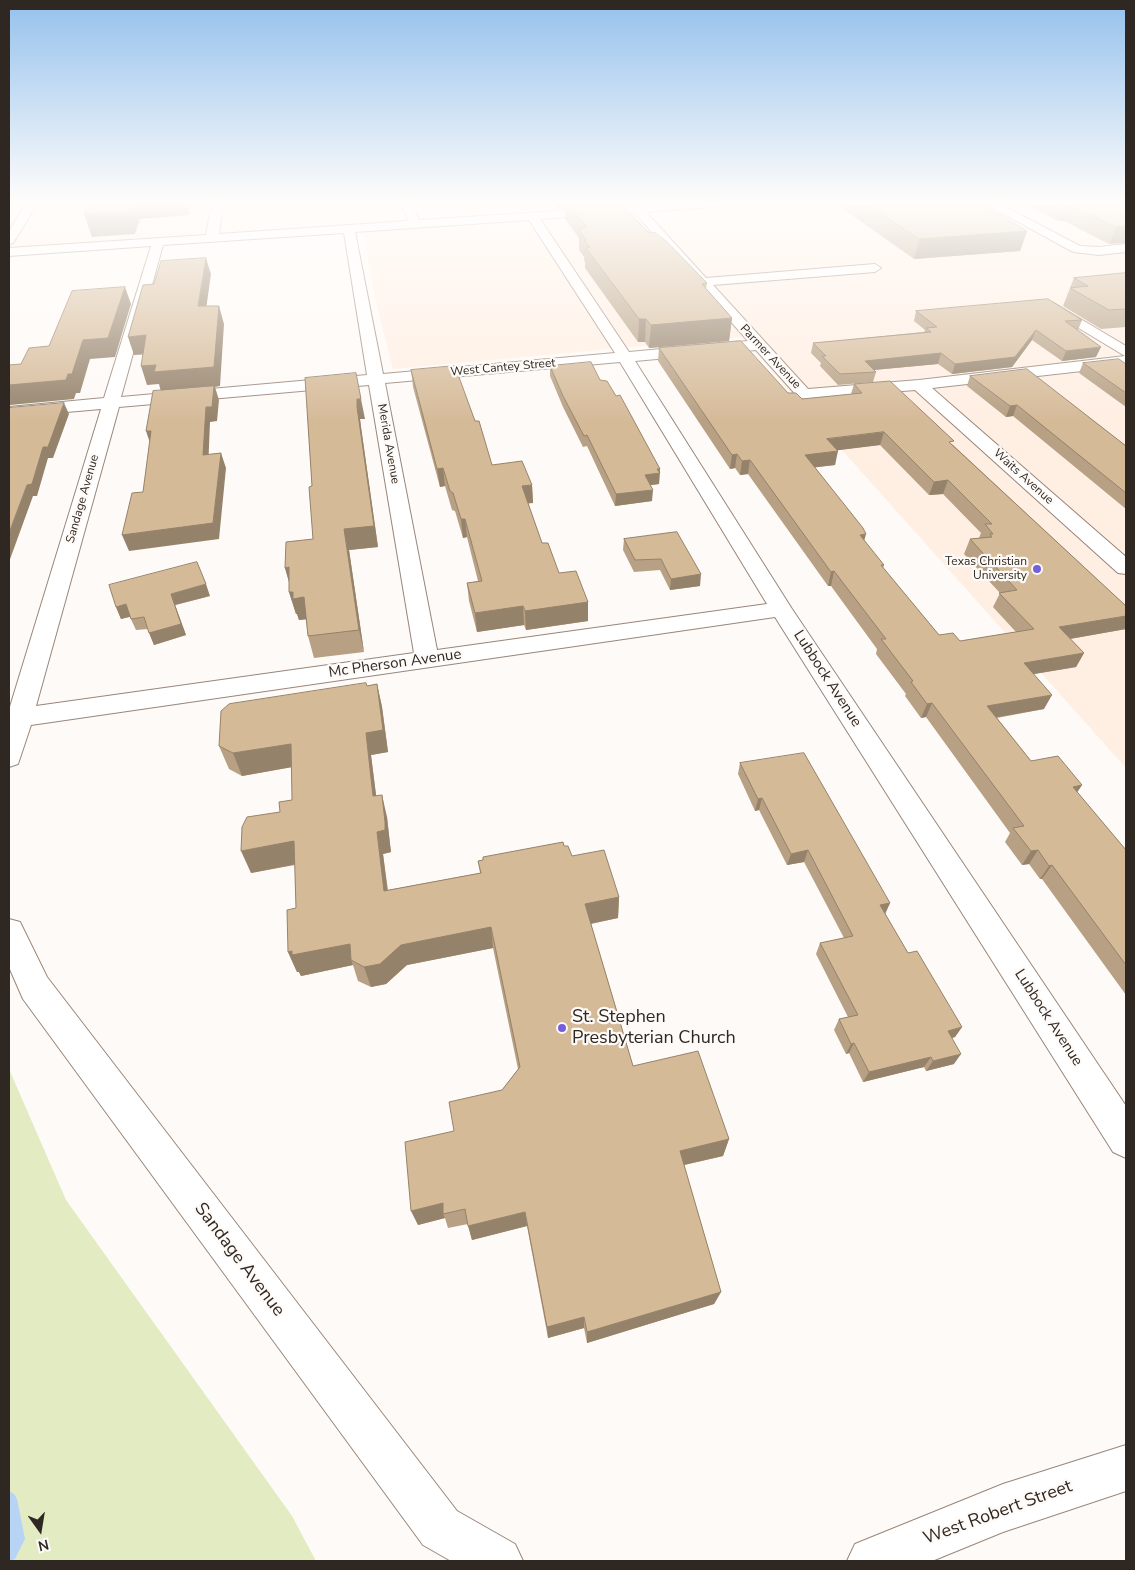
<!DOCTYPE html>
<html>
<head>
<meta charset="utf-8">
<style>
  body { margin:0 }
  #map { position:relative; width:1135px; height:1570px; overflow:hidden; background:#fefaf7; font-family:"Nunito Sans",sans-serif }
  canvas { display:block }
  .frame { position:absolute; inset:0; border:10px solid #2f2822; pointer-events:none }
  .north { position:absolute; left:15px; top:1505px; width:50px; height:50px; -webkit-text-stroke:4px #fefaf7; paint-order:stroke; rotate:167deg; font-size:14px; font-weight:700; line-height:20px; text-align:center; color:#2f2822 }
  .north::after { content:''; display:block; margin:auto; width:18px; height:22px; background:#2f2822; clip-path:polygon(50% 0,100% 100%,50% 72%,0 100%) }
</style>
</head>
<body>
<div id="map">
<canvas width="1135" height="1570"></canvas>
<div class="frame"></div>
<div class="north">N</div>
</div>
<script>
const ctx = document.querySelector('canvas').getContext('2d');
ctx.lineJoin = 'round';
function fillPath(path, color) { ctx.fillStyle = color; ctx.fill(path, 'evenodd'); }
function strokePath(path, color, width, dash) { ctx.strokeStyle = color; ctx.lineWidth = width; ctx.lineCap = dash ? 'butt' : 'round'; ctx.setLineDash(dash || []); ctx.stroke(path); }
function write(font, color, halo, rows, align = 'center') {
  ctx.font = font + ' "Nunito Sans",sans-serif'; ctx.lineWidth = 4.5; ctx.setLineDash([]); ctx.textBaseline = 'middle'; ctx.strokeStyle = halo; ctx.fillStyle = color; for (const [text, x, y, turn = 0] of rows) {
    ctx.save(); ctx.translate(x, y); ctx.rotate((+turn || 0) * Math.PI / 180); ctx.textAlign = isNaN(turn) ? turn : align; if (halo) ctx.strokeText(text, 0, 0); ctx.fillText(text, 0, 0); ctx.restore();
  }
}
const built = new Path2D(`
  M9 203H1126V768L741 337 393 369 376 303 362 225 9 249Z`);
const green = new Path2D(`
  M9 1069 66 1200 292 1516 316 1561H9Z`);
const stream = new Path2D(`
  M9 1491 14 1494 17 1499 25 1539 15 1559 9 1561Z`);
const minor = new Path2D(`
  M26 203H38L13 243 9 244V231Z
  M212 203H223L219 234 408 221 402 203H412L419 220 680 203H727L722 206 646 212 706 278 875 264 881 268 875 272 713 285 808 389 919 380 1125 356 1047 309 1045 306 1052 302 1126 346V366L932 388 1126 557V574L1118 573 915 390 804 399 798 397 756 350 635 361 792 609 1126 1106V1158L1113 1152 775 617 31 725 18 764 9 767V710L101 409 9 417V407L104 398 151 246 9 256V248L206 235ZM634 212 748 341 629 352 540 219ZM529 220 615 353 383 374 355 232ZM344 233 367 375 121 397 163 245ZM620 362 767 604 437 650 385 383ZM369 385 414 653 36 706 119 407Z
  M984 203H998L1080 246 1099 247 1126 244V252L1099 255 1073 252Z
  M9 919 20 922 47 977 457 1511 515 1544 523 1561H451L423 1545 23 999 9 967Z
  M1126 1445V1491L1003 1532 932 1561H847L855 1544 1003 1484Z`);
const wall = new Path2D(`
  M553 203H620L648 232 707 283 706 289 732 318 729 341 649 348 645 342H638L585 268V262L584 260V257L579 250V238L565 219V209H558Z
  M835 203H980L1027 231 1020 251 914 259Z
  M1023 203H1126L1109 244 1066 222 1056 220Z
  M1126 273V327L1101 329 1063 306 1074 278Z
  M916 311 1082 320 1078 330H1077L1096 357 1062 361 1032 340 1012 367 952 374 938 364 874 370 876 372 873 382 838 385 820 366 821 363 811 353 813 343 924 332 925 330 914 321Z
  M659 348 788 393 802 399 851 394 854 384 953 445 1126 606V629L1070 639 1084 653 1076 667 1034 674 1044 709 997 718 1031 761 1082 785 1077 792 1126 850V995L1042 879H1040L1029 864 1022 865 1005 842 1010 833 926 717 921 718 905 696 906 694 876 654 877 649 831 586H828L748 474 740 475 735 468 730 469 658 361ZM880 445 929 495 943 494 981 533 979 538 970 539 964 554 1000 593 993 607 1016 632 960 641 939 635 883 568 884 565 864 541 815 467 835 465 837 450Z
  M1083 363 1126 364V407L1079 373Z
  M550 366 600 380 660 469 659 484 651 485 652 501 615 506 587 446 583 447 563 407 550 376Z
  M411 370 475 421 492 465 532 485 533 503H528L542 543 559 573 588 602V621L526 630 524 625 477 632 469 601 467 583 478 581 467 537 463 538 455 511 452 510 445 486 440 487 413 387Z
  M970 376 1126 446V509L1013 416 1006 417 967 386Z
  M305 378 365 419H360L361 427 378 547 349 550 364 652 314 658 308 636 306 619 299 620 297 614H296L289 592V582L285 568 313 539 312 486Z
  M677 532 700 586 670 590 660 570 634 572 623 550 624 539Z
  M210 596 175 605 186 635 154 645 148 629 136 630 130 617 121 619 116 607Z
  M377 684 382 707 388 752 371 755 376 796 387 817 390 844 391 852 383 854 388 890 480 873 478 861 564 846 572 856 619 897 618 918 591 924 633 1066 729 1139 723 1156 684 1165 721 1292 714 1304 587 1343 584 1328 548 1338 527 1226 472 1240 468 1224 448 1228 445 1218 418 1225 454 1131 502 1090 518 1069 493 948 407 965 386 984 371 987 358 981 353 965 301 976 299 972H297L288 952 296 908 295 865 251 873 280 812 292 800V767L242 776 229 769 219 746 367 686Z
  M740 763 890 903 885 914 908 953 962 1027 955 1037 952 1038 954 1064 926 1071 924 1067 863 1082 849 1053 846 1054 834 1030 839 1019 848 1017 816 954 820 943 844 938 804 862 787 865 759 810 755 811 738 774Z`);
const shadedWall = new Path2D(`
  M131 203H191L189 215 140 219 135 234 92 237 84 214Z
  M558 203H565V209H558Z
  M1126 226V243L1109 244 1116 227Z
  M1027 231 1020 251 914 259 919 239Z
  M206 258 211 274 204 324 198 306Z
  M125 287 131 304 115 357 90 359 80 393H76L74 399 10 405 9 402V385L83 340Z
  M219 306 224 324 220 386 215 387 219 400 217 421 210 422 208 470 161 392 159 384 147 385 141 366Z
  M732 318 729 341 649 348 651 325Z
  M639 319H646L645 342H638Z
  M1036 330 1032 340 1012 367 952 374 955 364Z
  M146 335 153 354 134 355 128 337Z
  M1101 347 1096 357 1062 361 1066 351Z
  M941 353 938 364 862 371 865 361Z
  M357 399H361L365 419H360L361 427 378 547 349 550 364 652 359 630 344 529Z
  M64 403 69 414 53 458H48L37 496H33L9 562V533L27 485 43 447Z
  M1017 405 1013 416 1006 417 1010 406Z
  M146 431H151V446Z
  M884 432 880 445 824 452 827 439Z
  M838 451 835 465 802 469 805 455Z
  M221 453 226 468 219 539 129 551 122 535Z
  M737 454 735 468 730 469 732 455Z
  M750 460 748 474 740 475 742 461Z
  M443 468 445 486 440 487 437 469Z
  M657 469H660L659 484 644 486 645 475Z
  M948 480 943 494 929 495 934 482Z
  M532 485 533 503 523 504 522 486Z
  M653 490 652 501 615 506 616 494Z
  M461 519H465L467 537 463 538Z
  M866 534 862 549 860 535Z
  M289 567 291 589 285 568Z
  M834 571 831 586H828L831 572Z
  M701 574 700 586 670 590 671 579Z
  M206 584 210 596 175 605 186 635 154 645 149 633 171 594Z
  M289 592H293L304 597 310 619 299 620 297 614H296Z
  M588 602V621L526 630 525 611Z
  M126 604 132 616 121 619 116 607Z
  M523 606 524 625 477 632 475 613Z
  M1126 616V629L1052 642 1059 627Z
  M1084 653 1076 667 1016 677 1024 663Z
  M377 684 382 707 388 752 371 755 379 818 373 796 366 733Z
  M1052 695 1044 709 980 720 987 706Z
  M932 703 926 717 921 718 927 704Z
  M291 744 298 766 242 776 233 753Z
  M1082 785 1072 800 1073 787Z
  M382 795 387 817 390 844 391 852 383 854 390 912 384 891 377 832Z
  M762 798 759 810 755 811 758 799Z
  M294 841 302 863 251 873 241 851Z
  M808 850 804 862 787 865 791 854Z
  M1038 850 1029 864 1022 865 1031 851Z
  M1052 865 1042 879H1040L1049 866Z
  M619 897 618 918 584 925 585 904Z
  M890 903 885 914 880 905Z
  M491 927 493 948 407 965 386 984 371 987 364 967 401 945Z
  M350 944 351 960 353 965 301 976 299 972H297L288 952Z
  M962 1027 955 1037 941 1041 948 1031Z
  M854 1043 849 1053 846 1054 851 1044Z
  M961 1054 954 1064 926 1071 933 1061Z
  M931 1057 924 1067 863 1082 869 1072Z
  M729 1139 723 1156 675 1167 680 1151Z
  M443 1203V1214L445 1218 418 1225 411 1211Z
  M525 1212 527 1226 472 1240 468 1226Z
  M721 1292 714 1304 587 1343V1332Z
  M584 1317V1328L548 1338 547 1327Z`);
const building = new Path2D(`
  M89 203H131L128 211 84 214Z
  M567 203H620L648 232 656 233 667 242 707 283 702 284 732 318 651 325 646 319H639L586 248 590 247 584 240H586L579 230 586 227Z
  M865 203H980L1027 231 919 239Z
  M1060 203H1126V226L1116 227 1072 206 1062 204Z
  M206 258 198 306H219L214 367 154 372 156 365 141 366 146 335 128 337 143 285 154 284 161 261Z
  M1126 273V309L1109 310 1070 288 1088 286 1074 278Z
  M125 287 108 338 83 340 72 374H68L66 380 9 385V365L21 364 29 348 49 346 72 291Z
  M1048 299 1082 320 1065 321 1101 347 1066 351 1036 330 1015 357 955 364 941 353 865 361 876 372 840 374 822 356H826L813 343 931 332 926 328 937 327 916 311Z
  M741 341 788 393H796L802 399 862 393 854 384 890 381 954 441 949 442 1126 606V616L1059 627 1084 653 1024 663 1052 695 987 706 1031 761 1058 756 1082 785 1073 787 1126 850V965L1052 865 1049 866 1038 850 1031 851 1013 828 1024 826 932 703 927 704 911 682 913 681 881 639H886L834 571 831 572 750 460 742 461 737 454 732 455 659 348ZM884 432 934 482 948 480 992 524H985L993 534H990L992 537 970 539 1017 590 999 593 1034 629 960 641 953 633 939 635 881 565H884L860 535 866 534 863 528 805 455 838 451 827 439Z
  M1119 359 1126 364V393L1083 363Z
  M591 362 600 380 607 381 616 396 620 395 660 469H657L660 473 645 475 653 490 616 494 587 435 584 436 563 396 550 366Z
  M455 366 475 421H479L492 465 522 461 532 485 522 486 542 543H548L559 573 576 571 588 602 525 611 523 606 475 613 467 583 482 581 465 519H461L453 493 450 491 443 468 437 469 411 370Z
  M1027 369 1126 446V493L1017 405 1010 406 970 376Z
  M356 373 361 399H357V407L374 526 344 529 359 630 308 636 304 597 293 599V592H289V567L285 568 286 542 313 539 309 487 312 486 305 378Z
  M214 386 212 407H206L203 455 221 453 213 523 122 535 132 493 143 492 151 431H146L153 391Z
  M64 403 48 447H43L32 484 27 485 9 533V408Z
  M677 532 701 574 671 579 661 559 635 560 624 539Z
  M197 562 206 584 171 594 181 624 149 633 144 617 131 619 126 604 116 607 109 585Z
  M366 683 367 686 377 684 383 730 366 733 373 796 382 795 385 822V830L377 832 384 891 481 873 478 861 483 860V857L563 842 564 846H568L572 856 604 850 619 897 585 904 633 1066 698 1051 729 1139 680 1151 721 1292 587 1332 584 1317 547 1327 525 1212 468 1226 465 1209 443 1214V1203L411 1211 405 1142 454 1131 449 1102 502 1090 520 1067 491 927 401 945 380 964 364 967 351 960 350 944 292 955V951L288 952 287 910 296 908 294 841 241 851 242 827 247 817 280 812 279 802 292 800 291 744 233 753 219 746 221 711 229 704Z
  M804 753 890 903 880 905 908 953 917 951 962 1027 948 1031 961 1054 933 1061 931 1057 869 1072 854 1043 851 1044 839 1019 858 1015 820 943 853 936 808 850 791 854 762 798 758 799 740 763Z`);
const markers = [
  [1037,569,5,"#7460db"],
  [562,1028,5,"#7460db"]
];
const farStreetnames = [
  ["Parmer Avenue",770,357,47],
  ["West Cantey Street",503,368,-5],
  ["Merida Avenue",388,444,80],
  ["Waits Avenue",1023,477,42],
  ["Sandage Avenue",83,499,-74]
];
const farPoinames = [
  ["Texas Christian",1027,562],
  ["University",1027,576]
];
const streetNames = [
  ["Mc Pherson Avenue",395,664,-8],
  ["Lubbock Avenue",827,679,57],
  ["Lubbock Avenue",1048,1018,57]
];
const nearPoinames = [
  ["St. Stephen",572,1018],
  ["Presbyterian Church",572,1039]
];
const nearStreetnames = [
  ["Sandage Avenue",239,1260,53],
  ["West Robert Street",998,1513,-20]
];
fillPath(built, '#ffeee2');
fillPath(green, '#e3ebc2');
fillPath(stream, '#b8d4f5');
strokePath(minor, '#998679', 2);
fillPath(minor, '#fff');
fillPath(wall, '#b7a083');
fillPath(shadedWall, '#95826a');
fillPath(building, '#d5ba98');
strokePath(building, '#95826a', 1);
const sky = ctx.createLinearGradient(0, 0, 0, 422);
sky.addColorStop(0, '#95c1ed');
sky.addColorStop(0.48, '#fffdfb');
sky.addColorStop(1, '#fffdfb00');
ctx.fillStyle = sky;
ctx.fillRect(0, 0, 1135, 422);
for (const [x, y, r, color] of markers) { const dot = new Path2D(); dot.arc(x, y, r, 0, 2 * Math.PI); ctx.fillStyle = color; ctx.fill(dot); strokePath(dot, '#fefaf7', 2); }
write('12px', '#2f2822', '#fefaf7', farStreetnames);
write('12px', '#2f2822', '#fefaf7', farPoinames, 'right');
write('15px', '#2f2822', '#fefaf7', streetNames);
write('18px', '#2f2822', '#fefaf7', nearPoinames, 'left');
write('18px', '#2f2822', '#fefaf7', nearStreetnames);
</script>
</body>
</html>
